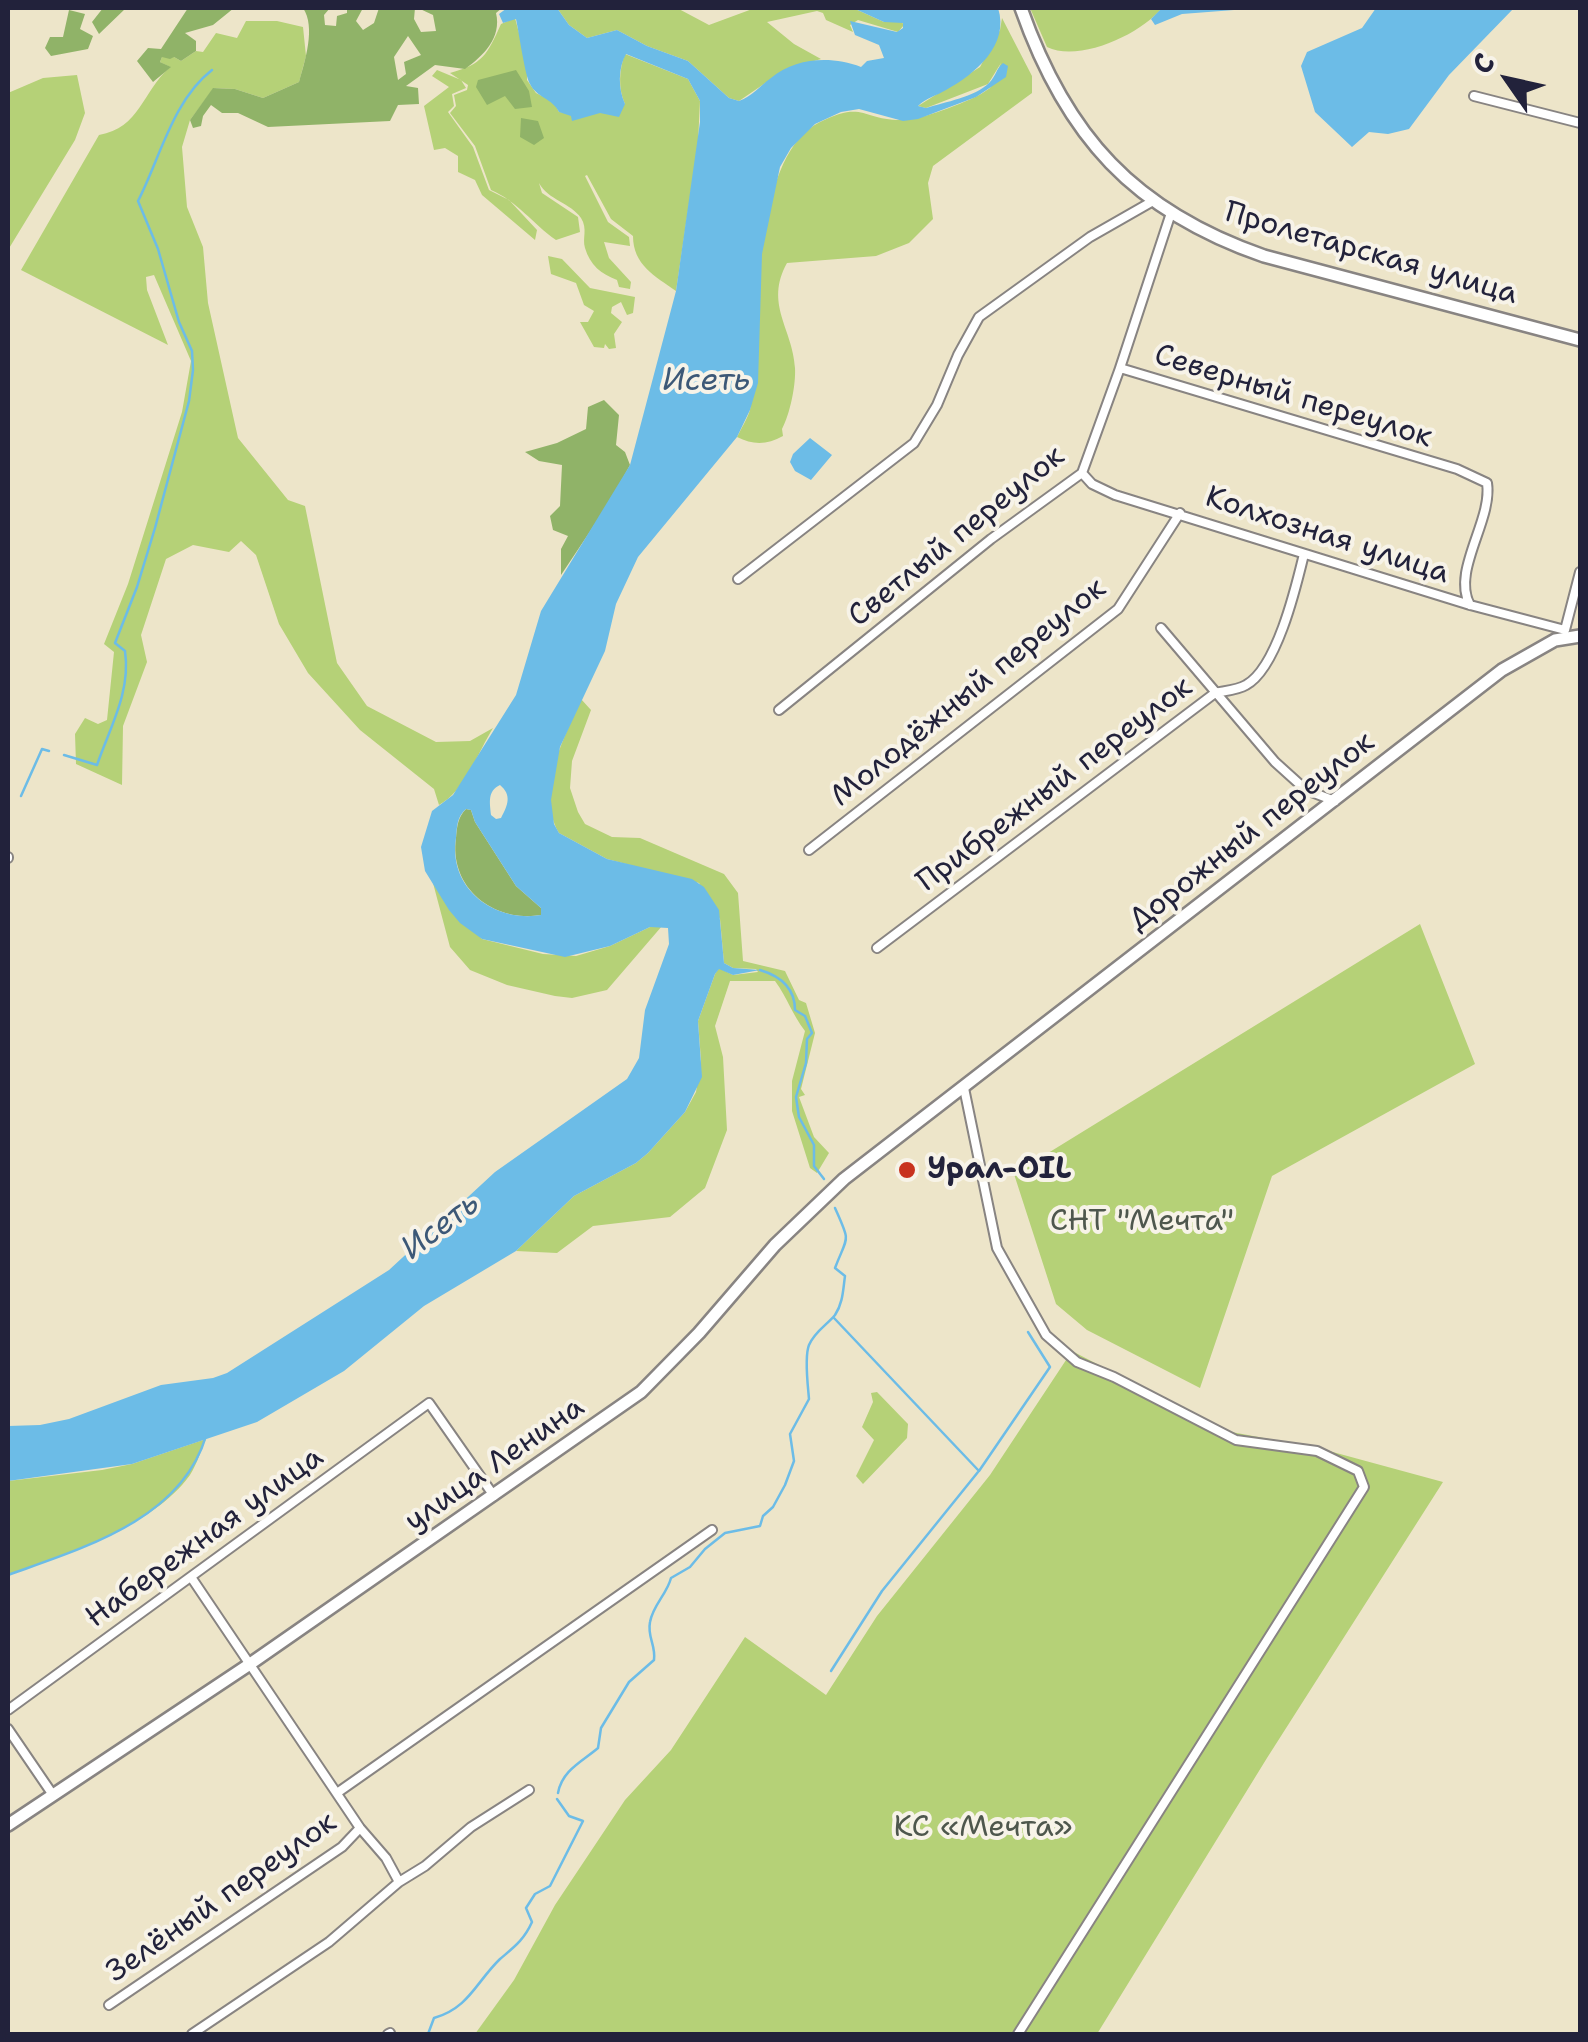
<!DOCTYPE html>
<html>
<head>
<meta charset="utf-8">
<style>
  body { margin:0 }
  #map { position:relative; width:1588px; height:2042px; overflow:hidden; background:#ede5c9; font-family:"Shantell Sans",sans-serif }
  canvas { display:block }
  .frame { position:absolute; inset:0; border:10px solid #22223b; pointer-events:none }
  .north { position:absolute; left:1458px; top:30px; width:100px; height:100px; -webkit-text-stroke:8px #f7f3e8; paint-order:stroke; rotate:304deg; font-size:28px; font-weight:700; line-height:40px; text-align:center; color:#22223b }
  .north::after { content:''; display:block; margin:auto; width:35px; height:45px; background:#22223b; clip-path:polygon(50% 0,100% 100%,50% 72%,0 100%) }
</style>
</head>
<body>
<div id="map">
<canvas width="1588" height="2042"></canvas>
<div class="frame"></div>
<div class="north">С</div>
</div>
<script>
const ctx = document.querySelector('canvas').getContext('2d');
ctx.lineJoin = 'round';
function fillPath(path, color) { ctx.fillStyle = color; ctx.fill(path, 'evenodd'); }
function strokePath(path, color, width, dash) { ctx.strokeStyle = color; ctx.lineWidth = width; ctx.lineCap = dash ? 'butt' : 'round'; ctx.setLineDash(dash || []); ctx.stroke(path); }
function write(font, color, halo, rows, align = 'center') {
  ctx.font = font + ' "Shantell Sans",sans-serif'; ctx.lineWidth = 8; ctx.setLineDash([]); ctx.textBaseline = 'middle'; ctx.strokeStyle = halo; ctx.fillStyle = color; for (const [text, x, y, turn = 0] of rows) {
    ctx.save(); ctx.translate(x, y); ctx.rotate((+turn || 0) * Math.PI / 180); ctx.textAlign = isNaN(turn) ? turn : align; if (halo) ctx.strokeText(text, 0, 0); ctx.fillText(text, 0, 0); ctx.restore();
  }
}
const green = new Path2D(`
  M557 8H677L709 25 755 8H853L884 22 901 21 904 25 898 32 858 20 850 25 853 32 826 20 823 13 817 11 767 22 794 44 821 59 786 69 739 101 729 98 688 61 647 46 617 30 587 38 569 25Z
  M1030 8H1162C1141 34 1079 63 1047 47Z
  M515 18 527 63V80L536 93 554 102 559 112 586 115 625 104C618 89 619 69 625 54L688 79 700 101 698 143 676 291C655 276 633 265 633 236L611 219 587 175 585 176 608 222 629 237 630 246 604 242 609 258 631 282 630 289 619 287 617 280C601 274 590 265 585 248 582 238 588 229 581 218 571 203 548 200 539 183L542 193 578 217 580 232 556 240C533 224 517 201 491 190L475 146 450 113 456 106 454 95 467 90 468 85 450 73C483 64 487 55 501 24Z
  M1002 18 1032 76V93L933 166 928 183 933 219 909 243 876 256 787 263C764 304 793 329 795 368 796 385 790 414 782 429L783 436C767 445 753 445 737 437 741 429 747 419 750 410 753 395 752 378 753 364 758 301 756 153 820 122 863 100 863 120 901 120 919 121 964 103 981 94L990 88 1001 63 988 84 926 108 918 106 980 67 1000 30Z
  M246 21H277L303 27 306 56 299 82 263 98 235 89 214 88 190 120 182 147 187 207 203 247 208 303 238 438 288 500 305 506 337 663 367 706 436 742 470 741 493 728C478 752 465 791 439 805L434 789 360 730 308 673 279 624 256 555 241 541 229 552 193 545 166 559 141 635 147 662 123 726 122 785 76 764 75 734 85 718 98 724 107 720 114 652 104 644 128 584 182 412 191 361 154 275 146 277 147 290 168 345 21 270 99 135C140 128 142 92 170 67L160 62 162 57H174L181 61 196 51 203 52 216 33 237 38Z
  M437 70 461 80 466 88 452 94 454 106 448 112 473 147 489 190 509 200 537 230 535 240 482 195 475 180 458 172V156L445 148 434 150 424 106 449 87 432 76Z
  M77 75 85 113 75 140 8 250V93L43 78Z
  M548 256 562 259 590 288 635 297 633 313 627 315 621 302 612 307 611 313 622 322 614 334 616 348 609 349 605 344 604 348 594 347 580 322H588L594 311 584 305 576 283 551 274Z
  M581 699 591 710 572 761 570 788 578 812 585 824 612 837 640 838 724 874 738 893 743 961 785 971 799 1000 806 1003 815 1033 801 1089 805 1095 799 1097 814 1137 829 1153 817 1173 810 1168 792 1111V1081L805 1031C792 1014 788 999 775 981H730L715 1026 723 1057 727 1130 705 1188 670 1217 593 1226 557 1253 516 1251 574 1196 636 1163 648 1153 685 1112 696 1092 701 1060 698 1021 715 974 719 968 733 975 758 972 756 969 733 968 724 963 720 919 699 883 607 859 559 833C535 790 564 739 581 699Z
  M433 883 444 899 482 939 543 954 576 956 610 946 650 927 662 926 607 990 572 998 555 996 507 985 470 970 450 947Z
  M1420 924 1475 1064 1272 1176 1200 1388 1087 1330 1056 1304 1014 1174Z
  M1072 1351 1226 1431 1318 1448 1443 1482 1267 1758 1097 2034H475L514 1980 555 1905 625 1800 671 1750 745 1637 826 1695 877 1616 990 1475Z
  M877 1392 908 1424 907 1438 863 1484 856 1476 874 1440 862 1427 873 1402 871 1393Z
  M206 1439C201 1450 197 1464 190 1475 153 1527 66 1554 8 1575V1481L102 1470 132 1464Z`);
const forest = new Path2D(`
  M103 8H126L99 34 92 22Z
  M188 8H234L213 25 185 33 196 41V51L181 61 174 57 170 59 162 57 160 62 171 67 153 82 137 61 148 48 161 49Z
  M303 8H330L324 15 325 25 336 26 337 16 347 13V8H363L356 21 363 30 374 23 379 8H415L414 19 421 32 436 31 433 15 418 8H502L496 13C502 38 483 56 465 69L435 65 406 86 418 88 419 104 398 105 390 121 268 127 238 113H222L211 105 203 116 201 126 193 128 190 120 213 88 235 89 263 98 299 82C305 61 316 27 303 8ZM408 36 421 55 404 62 406 74 398 80 394 57Z
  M69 10 85 14 80 29 93 36 88 49 51 56 45 48 50 37H63Z
  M516 70 529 91 532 107 515 109 505 96 487 105 476 87 478 80Z
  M521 118 538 121 544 138 534 145 520 137Z
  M604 400 619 415 616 445 625 452 630 465 611 500 561 575V549L568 536 553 530 550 516 560 506 562 465 539 461 525 452 557 443 586 429 588 407Z
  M466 809 471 810 475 822 516 886 541 908V915C494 923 449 888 456 838 457 826 458 817 466 809Z`);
const water = new Path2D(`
  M507 8H557L569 25 587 38 617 30 647 46 688 61 729 98 739 101C752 96 760 86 771 78 797 57 832 56 861 67L867 61 884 58 879 45 855 35 850 21 897 32 903 28V23L884 22 853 8H998C1010 45 975 74 946 90 936 96 926 98 918 106L926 108C945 102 975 97 989 83 996 76 996 69 1003 63L1008 66 1006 77 976 97 918 119 903 121 859 109 841 112 815 124 791 148 780 167 762 254 758 383 750 410 737 437 638 557 616 604 605 651 560 747 551 800 554 824 559 833 607 859 692 879 704 887 719 910 724 963 733 968 760 970 733 975 719 969 715 974 698 1021 702 1077 685 1112 648 1153 636 1163 574 1196 516 1251 424 1306 344 1371 257 1422 132 1464 8 1481V1426L40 1425 69 1419 161 1385 213 1378 227 1373 389 1270 495 1172 627 1079 639 1058 645 1010 669 944 668 928 650 927 610 946 565 957 482 939 460 923 449 910 425 871 421 847 432 811 453 795 516 695 541 611 630 465 676 291 700 122V101L688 79 626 54C618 68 618 89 625 104L619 117 600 113 572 121 571 116 559 112C552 98 537 98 530 84 525 76 519 33 516 19L503 23 499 14ZM500 785C512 795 508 805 501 818L496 819 491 815C490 803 487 791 500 785ZM466 809 471 810 475 822 516 886 541 908V915C494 923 448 888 456 838 457 826 457 817 466 809Z
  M1162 8H1260L1182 14 1155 25 1151 19Z
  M1376 8H1514L1449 75 1409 129 1388 134 1369 132 1352 147 1315 112 1301 66 1307 52 1362 28Z
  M810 438 832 455 811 480 795 471 790 462 793 454Z`);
const stream = new Path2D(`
  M64 755 97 765C110 727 131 692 125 651L115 643 137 587 155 528 189 401 193 370 192 351 179 322 158 249 138 201C160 158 173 100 212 70
  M21 796 42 749 49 751
  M760 970C780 976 795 987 795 1010L805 1016 812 1033 807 1039 806 1063 796 1097 799 1117 814 1145V1166L824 1179
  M834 1318 979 1471 1050 1367 1028 1332
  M8 1575C83 1548 181 1520 206 1436
  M831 1671 882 1591 978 1472
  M558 1793C562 1770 583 1761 598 1748L601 1728 629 1682 654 1660C656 1645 647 1637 650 1622 653 1605 667 1594 671 1578L690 1567 705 1549 725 1533 760 1526 763 1516 773 1507 785 1485 794 1461 790 1434 809 1399C808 1386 804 1357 809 1345 815 1331 827 1325 835 1315 843 1303 843 1290 845 1276L835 1268C848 1234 851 1244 835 1208
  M428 2034 434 2018C469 2008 476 1982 500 1959 514 1947 524 1940 532 1922L526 1908 535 1894 550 1886 583 1821 569 1816 557 1799`);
const street = new Path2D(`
  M1474 96 1580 123
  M1171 213 1120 368 1457 469 1487 483C1493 520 1451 571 1470 605
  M1082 473 1092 484 1115 495 1470 605 1565 630
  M738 579 914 443 937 405 958 355 979 317 1090 237 1153 201
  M1161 628 1275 762 1306 790 1335 801
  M1565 630 1580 572
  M779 710 991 539 1082 473 1120 368
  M809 850 1118 609 1180 513
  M8 858V857
  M877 948 1215 693C1224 691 1238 690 1246 685 1277 668 1296 587 1304 554
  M964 1088 997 1248 1046 1335 1077 1362 1114 1377 1236 1440 1317 1451 1358 1471 1364 1487 1018 2034
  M191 1577 360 1828 386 1858 399 1882
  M8 1710 429 1403 494 1496
  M8 1729 53 1795
  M337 1793 712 1530
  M109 2005 342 1847 360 1828
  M192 2034 329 1942 399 1882 425 1866 471 1827 529 1790
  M388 2034 390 2033`);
const secondary = new Path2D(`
  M1021 8C1066 136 1134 211 1264 256L1580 340
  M8 1825 250 1664 641 1392 699 1333 775 1245 844 1179 1502 670 1555 640 1580 636`);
const markers = [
  [907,1170,10,"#c8321e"]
];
const streetNames = [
  ["Пролетарская улица",1371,254,16],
  ["Северный переулок",1293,397,17],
  ["Колхозная улица",1327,536,18],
  ["Светлый переулок",957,537,-39],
  ["Молодёжный переулок",969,693,-39],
  ["Прибрежный переулок",1055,785,-37],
  ["Дорожный переулок",1252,832,-38],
  ["улица Ленина",495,1465,-35],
  ["Набережная улица",205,1538,-36],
  ["Зелёный переулок",222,1898,-35]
];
const poiNames = [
  ["Урал-OIL",927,1170]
];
const parkNames = [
  ["СНТ \"Мечта\"",1142,1222],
  ["КС «Мечта»",983,1828]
];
const waterNames = [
  ["Исеть",706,382],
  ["Исеть",441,1227,-37]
];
fillPath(green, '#b5d177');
fillPath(forest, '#90b368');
fillPath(water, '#6cbce7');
strokePath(stream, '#6cbce7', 2.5);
strokePath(street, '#888482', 12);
strokePath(secondary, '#888482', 16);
strokePath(street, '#fff', 8);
strokePath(secondary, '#fff', 11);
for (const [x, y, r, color] of markers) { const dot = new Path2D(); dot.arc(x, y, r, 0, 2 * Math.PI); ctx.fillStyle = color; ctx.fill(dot); strokePath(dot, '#f7f3e8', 4); }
write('30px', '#22223b', '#f7f3e8', streetNames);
write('bold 30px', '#22223b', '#f7f3e8', poiNames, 'left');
write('30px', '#4e574d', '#f7f3e8', parkNames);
write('italic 32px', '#3c5877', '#f7f3e8', waterNames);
</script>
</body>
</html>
